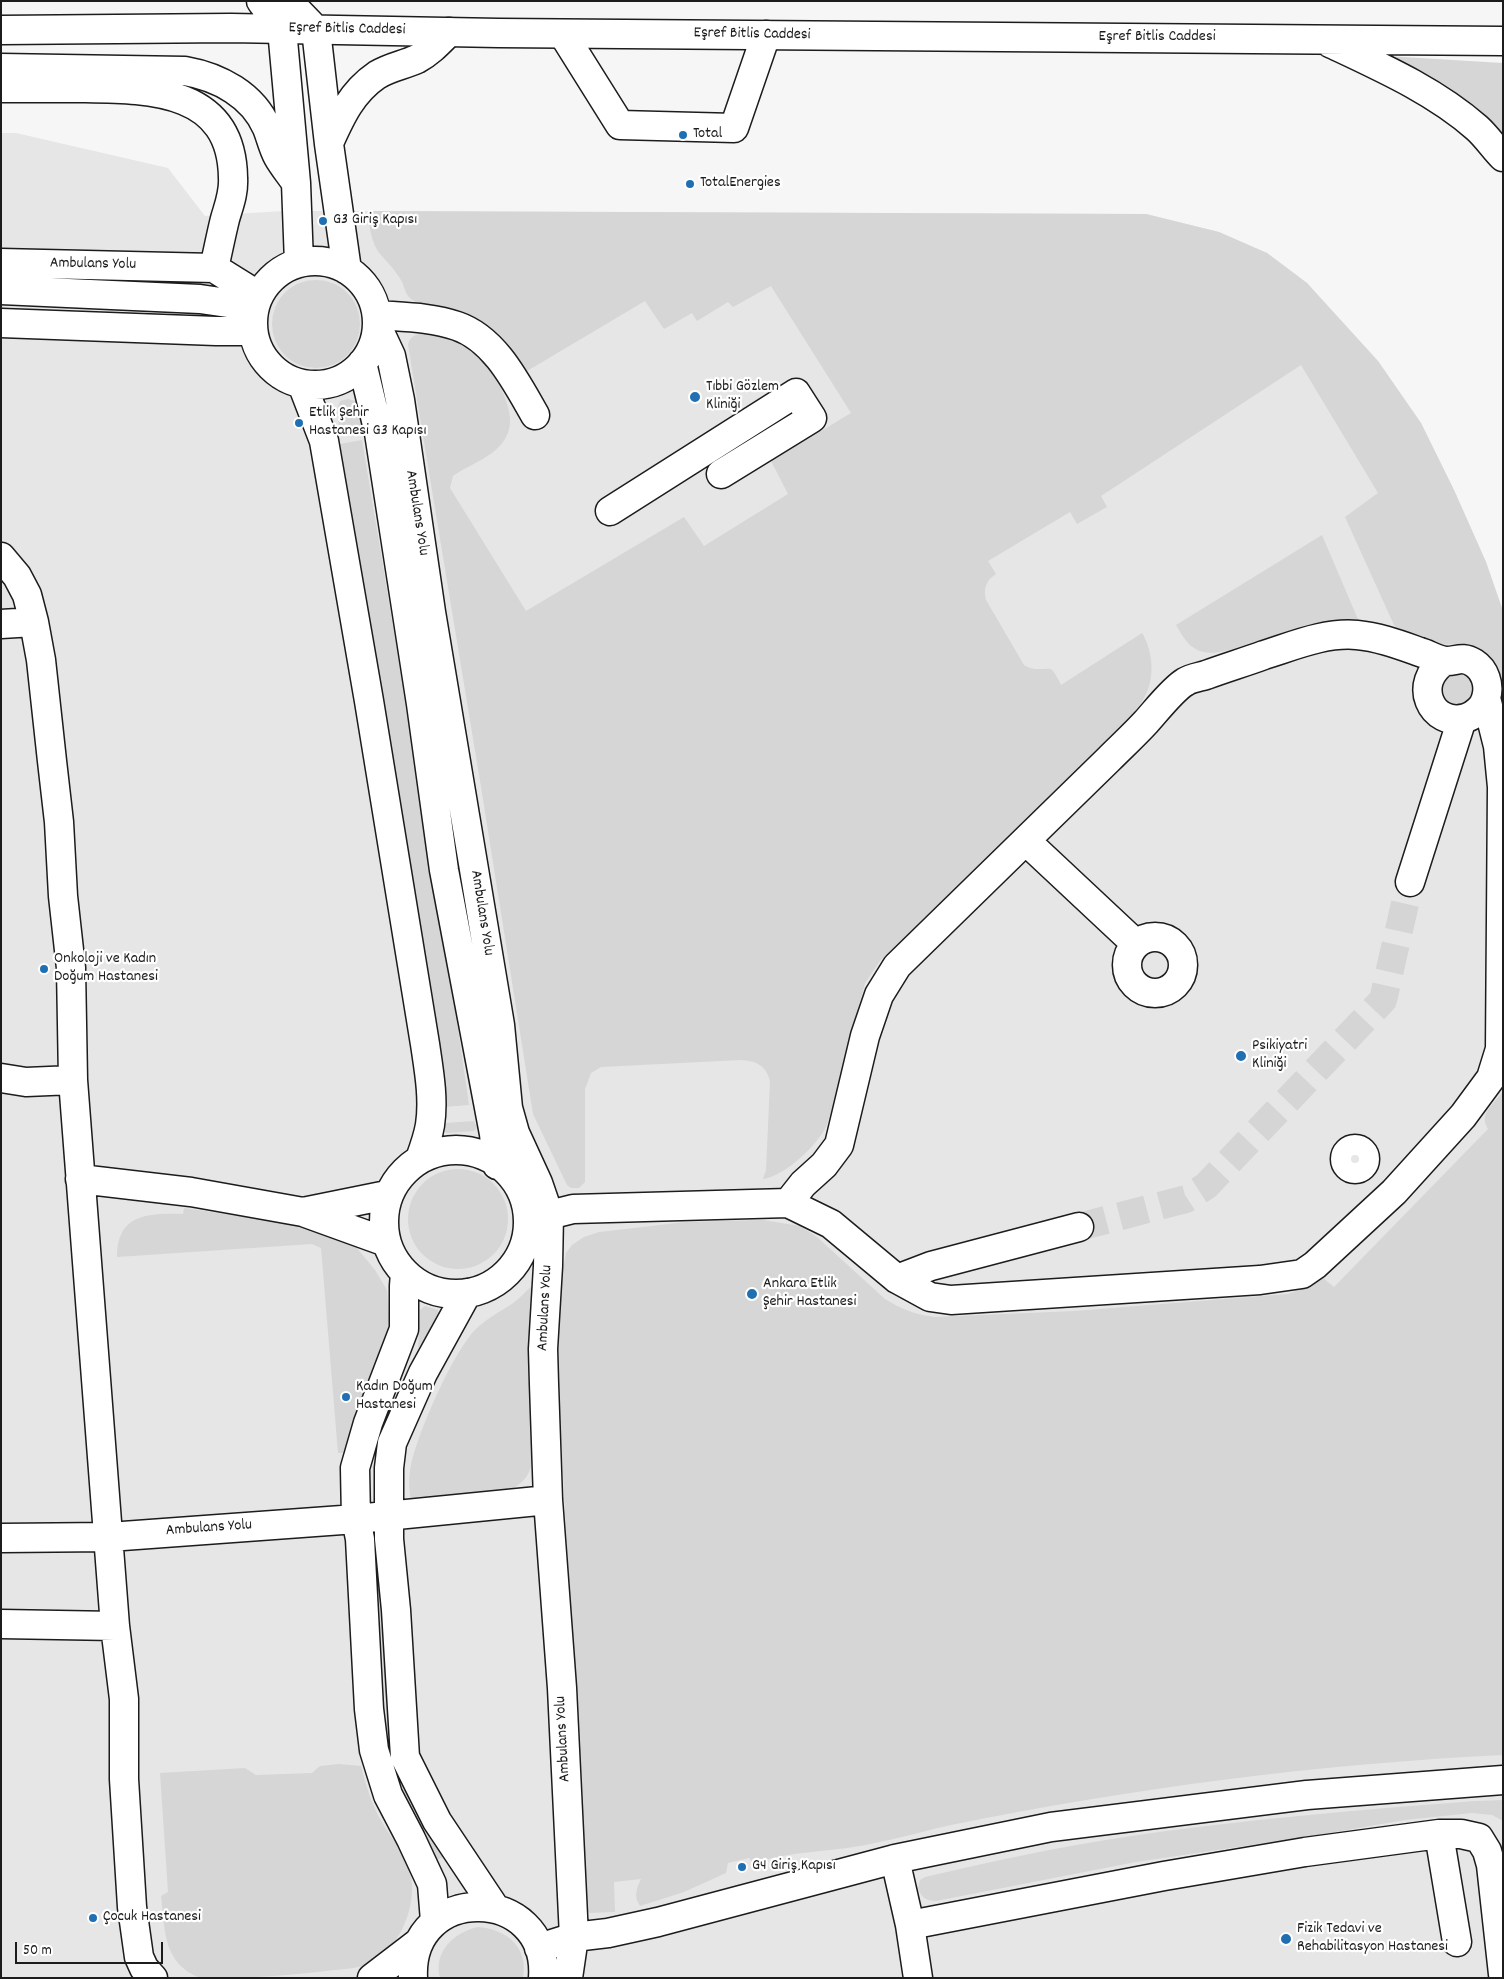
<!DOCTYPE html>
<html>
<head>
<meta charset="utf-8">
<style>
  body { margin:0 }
  #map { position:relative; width:1504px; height:1979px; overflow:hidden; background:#f6f6f6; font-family:Dekko,sans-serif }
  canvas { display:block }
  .frame { position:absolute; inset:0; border:2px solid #1c1c1c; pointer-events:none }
  .scale { position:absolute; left:15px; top:1942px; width:148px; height:22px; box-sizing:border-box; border:2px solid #1c1c1c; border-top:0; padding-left:6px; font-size:15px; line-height:18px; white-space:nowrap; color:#1c1c1c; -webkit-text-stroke:4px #fff; paint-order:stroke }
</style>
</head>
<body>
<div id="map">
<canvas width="1504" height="1979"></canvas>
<div class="frame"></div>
<div class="scale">50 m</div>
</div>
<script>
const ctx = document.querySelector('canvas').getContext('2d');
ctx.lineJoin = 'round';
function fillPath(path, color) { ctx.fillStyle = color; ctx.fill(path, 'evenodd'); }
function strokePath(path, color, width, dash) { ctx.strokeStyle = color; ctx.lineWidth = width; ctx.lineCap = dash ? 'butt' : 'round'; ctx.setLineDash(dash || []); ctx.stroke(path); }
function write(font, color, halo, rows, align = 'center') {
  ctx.font = font + ' Dekko,sans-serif'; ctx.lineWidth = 4.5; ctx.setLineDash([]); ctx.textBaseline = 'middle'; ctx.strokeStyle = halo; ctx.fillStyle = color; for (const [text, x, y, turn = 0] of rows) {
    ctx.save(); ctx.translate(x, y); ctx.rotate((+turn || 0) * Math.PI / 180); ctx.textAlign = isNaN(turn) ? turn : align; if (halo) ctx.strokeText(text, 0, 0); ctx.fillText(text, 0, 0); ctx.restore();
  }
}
const built = new Path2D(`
  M1 133H16L168 168 205 216 282 211H368L1146 214 1219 232 1267 253 1307 283 1378 361 1421 423 1454 490 1486 562 1503 611V1978H1Z`);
const green = new Path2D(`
  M1386 56 1503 63V140Z
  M368 211 1146 214 1219 232 1267 253 1307 283 1378 361 1421 423 1454 490 1486 562 1503 611V683L1491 659 1482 651 1461 644 1433 645 1399 631 1394 625 1345 517 1378 493 1301 365 1101 496 1107 507 1077 524 1070 512 988 561 996 574C986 580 983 589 986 600L1024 665C1036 673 1048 666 1052 670 1056 674 1059 681 1061 685L1142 633C1152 649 1155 674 1147 692 1137 715 1105 742 1087 760 1068 781 1049 801 1030 821 985 866 936 908 890 951L880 961 865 983 831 1112C829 1117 828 1122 826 1127 816 1146 785 1176 763 1179L766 1170 770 1081C766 1065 756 1061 741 1060L601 1067 591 1073 585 1089V1182L579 1188H571L567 1185 533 1114 481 787 408 345C411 322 459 339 471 348 490 364 520 411 507 435 497 457 471 463 453 476L450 488 526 611 684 517 704 546 788 494 771 461 851 413 771 286 733 307 728 302 697 321 692 313 664 329 645 301 522 374 429 306C422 304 416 303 411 299 405 294 405 288 402 282 397 272 388 263 381 255 371 244 369 225 368 211Z
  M272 324a44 44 0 1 1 88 0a44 44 0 1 1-88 0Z
  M348 399 356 401 358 404 363 432 340 435 337 409 340 401Z
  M362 440 443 925 469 1105 444 1107 445 1088 439 1044 421 926 340 444Z
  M1322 535 1360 624 1214 653C1192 653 1186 642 1176 625Z
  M1450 670 1468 673C1477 686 1476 693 1466 705L1447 706 1437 684Z
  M1503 1091V1755C1318 1764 1133 1788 951 1825 924 1831 897 1839 870 1844 835 1852 784 1851 754 1864L749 1858 728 1863 726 1873 684 1892 640 1906C633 1896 637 1888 641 1879L614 1882 615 1912 590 1913 586 1911 558 1380V1337L563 1269 566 1253 572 1245 584 1237 599 1232 686 1222 763 1220 800 1226 817 1237 885 1299C901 1309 916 1315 935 1317L1074 1311 1288 1294 1312 1285 1323 1278 1334 1287 1488 1129C1478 1113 1494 1105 1503 1091Z
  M474 1121 477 1128 474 1131 447 1133 444 1131 445 1123Z
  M408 1219a50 50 0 1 1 100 0a50 50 0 1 1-100 0Z
  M184 1208 309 1226 338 1234 356 1247 375 1270 387 1290 389 1318 386 1343 374 1369 343 1453H338L321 1248 312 1244 117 1257C117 1214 148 1213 183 1214Z
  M535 1283 534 1454C530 1476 526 1481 507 1492L411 1503C410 1493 408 1483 410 1472 413 1442 453 1352 475 1330 486 1319 499 1312 512 1304 520 1298 527 1290 535 1283Z
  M425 1306 438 1310 440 1316 418 1348 420 1310Z
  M375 1543H378L383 1636 391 1744 419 1815 443 1857 434 1861 432 1849 401 1786 395 1771 388 1744Z
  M339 1764 361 1766C366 1785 371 1804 382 1822 394 1843 412 1861 412 1886 413 1915 397 1949 371 1963 358 1969 341 1969 326 1971 291 1975 256 1978 220 1978 214 1978 204 1979 198 1977 192 1975 183 1969 179 1964 163 1947 164 1918 161 1896L168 1892 160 1773 245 1768 256 1775 312 1773 320 1766Z
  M1503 1800V1821L1492 1815 1472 1813 1405 1820 1312 1836 1136 1862 936 1901C926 1901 921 1897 918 1888L920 1880 925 1877C989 1862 1053 1848 1118 1838 1236 1820 1356 1810 1475 1801Z
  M478 1927C506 1929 529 1947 523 1978H440C433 1951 455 1932 478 1927Z`);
const minorTunnel = new Path2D(`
  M1079 1227 1186 1199 1206 1186 1383 1000 1410 882`);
const minor = new Path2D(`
  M282 29 296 183 299 263
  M316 30 329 144 347 270
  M563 34 620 125 734 128 766 35
  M1 68 185 71C219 77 253 95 267 128 271 138 273 148 278 157 283 166 290 174 296 183
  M1 88C29 88 57 88 85 88 152 89 232 90 233 178 234 193 229 205 225 219 221 235 218 251 214 268
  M329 143C341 116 352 92 377 75 390 67 404 65 417 59 430 52 439 42 449 32
  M253 323a62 62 0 1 1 124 0a62 62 0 1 1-124 0Z
  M1 263 214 268 259 296
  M1 290 200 299 255 307
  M377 315C403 317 432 317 457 326 495 339 516 382 535 415
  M1 323 216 331H253
  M377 326 391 356 400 400 431 612 500 1025 508 1108 515 1133 538 1183 549 1215 548 1266 543 1349 544 1384 548 1500 562 1688 574 1937 568 1978
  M362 363 379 433 421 704 444 870 494 1134 497 1165
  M302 384 324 441 369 701 425 1044C429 1071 434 1099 430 1125 428 1137 424 1148 420 1159
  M610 511 796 393 812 418 721 474
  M1 557 17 576 27 595 34 622 41 660 52 761 59 822 63 896 71 968 73 1080 115 1626 124 1699V1779L132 1907 139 1957 144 1968 153 1978
  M1 624 34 622
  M1026 841 1136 944
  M1410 882 1462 719
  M1127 965a28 28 0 1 1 56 0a28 28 0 1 1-56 0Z
  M1 1078 26 1082 73 1080
  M1345 1159a10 10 0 1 1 20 0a10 10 0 1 1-20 0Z
  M384 1222a72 72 0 1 1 144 0a72 72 0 1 1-144 0Z
  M80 1179 191 1192 303 1212 386 1242
  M788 1203 803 1184 824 1165 839 1145 865 1036 879 995 897 966C968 897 1039 828 1109 759 1121 747 1134 735 1146 722 1156 711 1173 689 1185 682 1191 678 1200 677 1206 675 1225 668 1245 662 1264 655 1293 646 1325 632 1357 635 1379 637 1400 645 1420 652 1427 654 1437 660 1445 661 1456 662 1461 655 1474 663 1485 670 1490 685 1486 698 1484 707 1475 715 1466 718 1431 728 1411 682 1445 661
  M303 1212 387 1195
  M528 1227 549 1215 573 1209 788 1203 831 1224 897 1279 930 1297 951 1300 1260 1280 1302 1274 1315 1265 1394 1192 1463 1116 1491 1078 1500 1049 1502 787 1498 746 1486 698
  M405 1273 404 1286V1329L368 1423 355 1468 356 1519 360 1539 369 1709 374 1750 388 1795 411 1839 432 1884 435 1921
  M897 1279 931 1266 1079 1227
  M467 1293 423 1373 392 1443 389 1468V1539L396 1610 405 1757 437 1821 495 1908
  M1 1538 109 1537 356 1519 548 1500
  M1 1624 115 1626
  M1439 1834 1457 1942
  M895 1859 910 1925 918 1978
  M910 1925 1164 1876 1305 1852 1439 1834H1461L1479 1838 1487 1851 1491 1865 1503 1974
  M539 1948 574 1937 608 1933 658 1922 895 1859 1051 1827 1307 1795 1503 1780
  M372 1978 419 1942
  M413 1978C408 1882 550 1885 543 1978`);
const major = new Path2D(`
  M261 1 282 29
  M288 1 316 30
  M1 30 231 28 499 33 1503 41
  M1330 43C1381 67 1435 91 1477 128 1487 137 1494 148 1503 157`);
const markers = [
  [683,135,5,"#1f6fb2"],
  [690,184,5,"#1f6fb2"],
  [323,221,5,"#1f6fb2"],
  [695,397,6,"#1f6fb2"],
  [299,423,5,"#1f6fb2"],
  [44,969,5,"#1f6fb2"],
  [1241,1056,6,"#1f6fb2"],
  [752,1294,6,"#1f6fb2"],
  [346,1397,5,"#1f6fb2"],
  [742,1867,5,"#1f6fb2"],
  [93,1918,5,"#1f6fb2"],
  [1286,1939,6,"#1f6fb2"]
];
const streetNames = [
  ["Eşref Bitlis Caddesi",347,30,1],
  ["Eşref Bitlis Caddesi",752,35,1],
  ["Eşref Bitlis Caddesi",1157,38],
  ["Ambulans Yolu",93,265,1],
  ["Ambulans Yolu",416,513,81],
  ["Ambulans Yolu",481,913,81],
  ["Ambulans Yolu",546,1308,-87],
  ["Ambulans Yolu",209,1529,-4],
  ["Ambulans Yolu",564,1739,-93]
];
const poiNames = [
  ["Total",693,135],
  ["TotalEnergies",700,184],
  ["G3 Giriş Kapısı",333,221],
  ["Tıbbi Gözlem",706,388],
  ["Kliniği",706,406],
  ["Etlik Şehir",309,414],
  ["Hastanesi G3 Kapısı",309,432],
  ["Onkoloji ve Kadın",54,960],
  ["Doğum Hastanesi",54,978],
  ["Psikiyatri",1252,1047],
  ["Kliniği",1252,1065],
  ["Ankara Etlik",763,1285],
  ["Şehir Hastanesi",763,1303],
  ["Kadın Doğum",356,1388],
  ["Hastanesi",356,1406],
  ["G4 Giriş Kapısı",752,1867],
  ["Çocuk Hastanesi",103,1918],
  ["Fizik Tedavi ve",1297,1930],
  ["Rehabilitasyon Hastanesi",1297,1948]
];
fillPath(built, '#e6e6e6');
fillPath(green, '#d6d6d6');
strokePath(minorTunnel, '#d5d5d5', 28, [28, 14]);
strokePath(minor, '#1c1c1c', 31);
strokePath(major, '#1c1c1c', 31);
strokePath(minor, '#fff', 28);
strokePath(major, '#fff', 28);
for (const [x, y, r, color] of markers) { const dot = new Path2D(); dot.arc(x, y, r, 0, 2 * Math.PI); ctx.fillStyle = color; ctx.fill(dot); strokePath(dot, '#fff', 2); }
write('16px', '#1c1c1c', '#fff', streetNames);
write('16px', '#1c1c1c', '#fff', poiNames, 'left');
</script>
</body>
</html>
